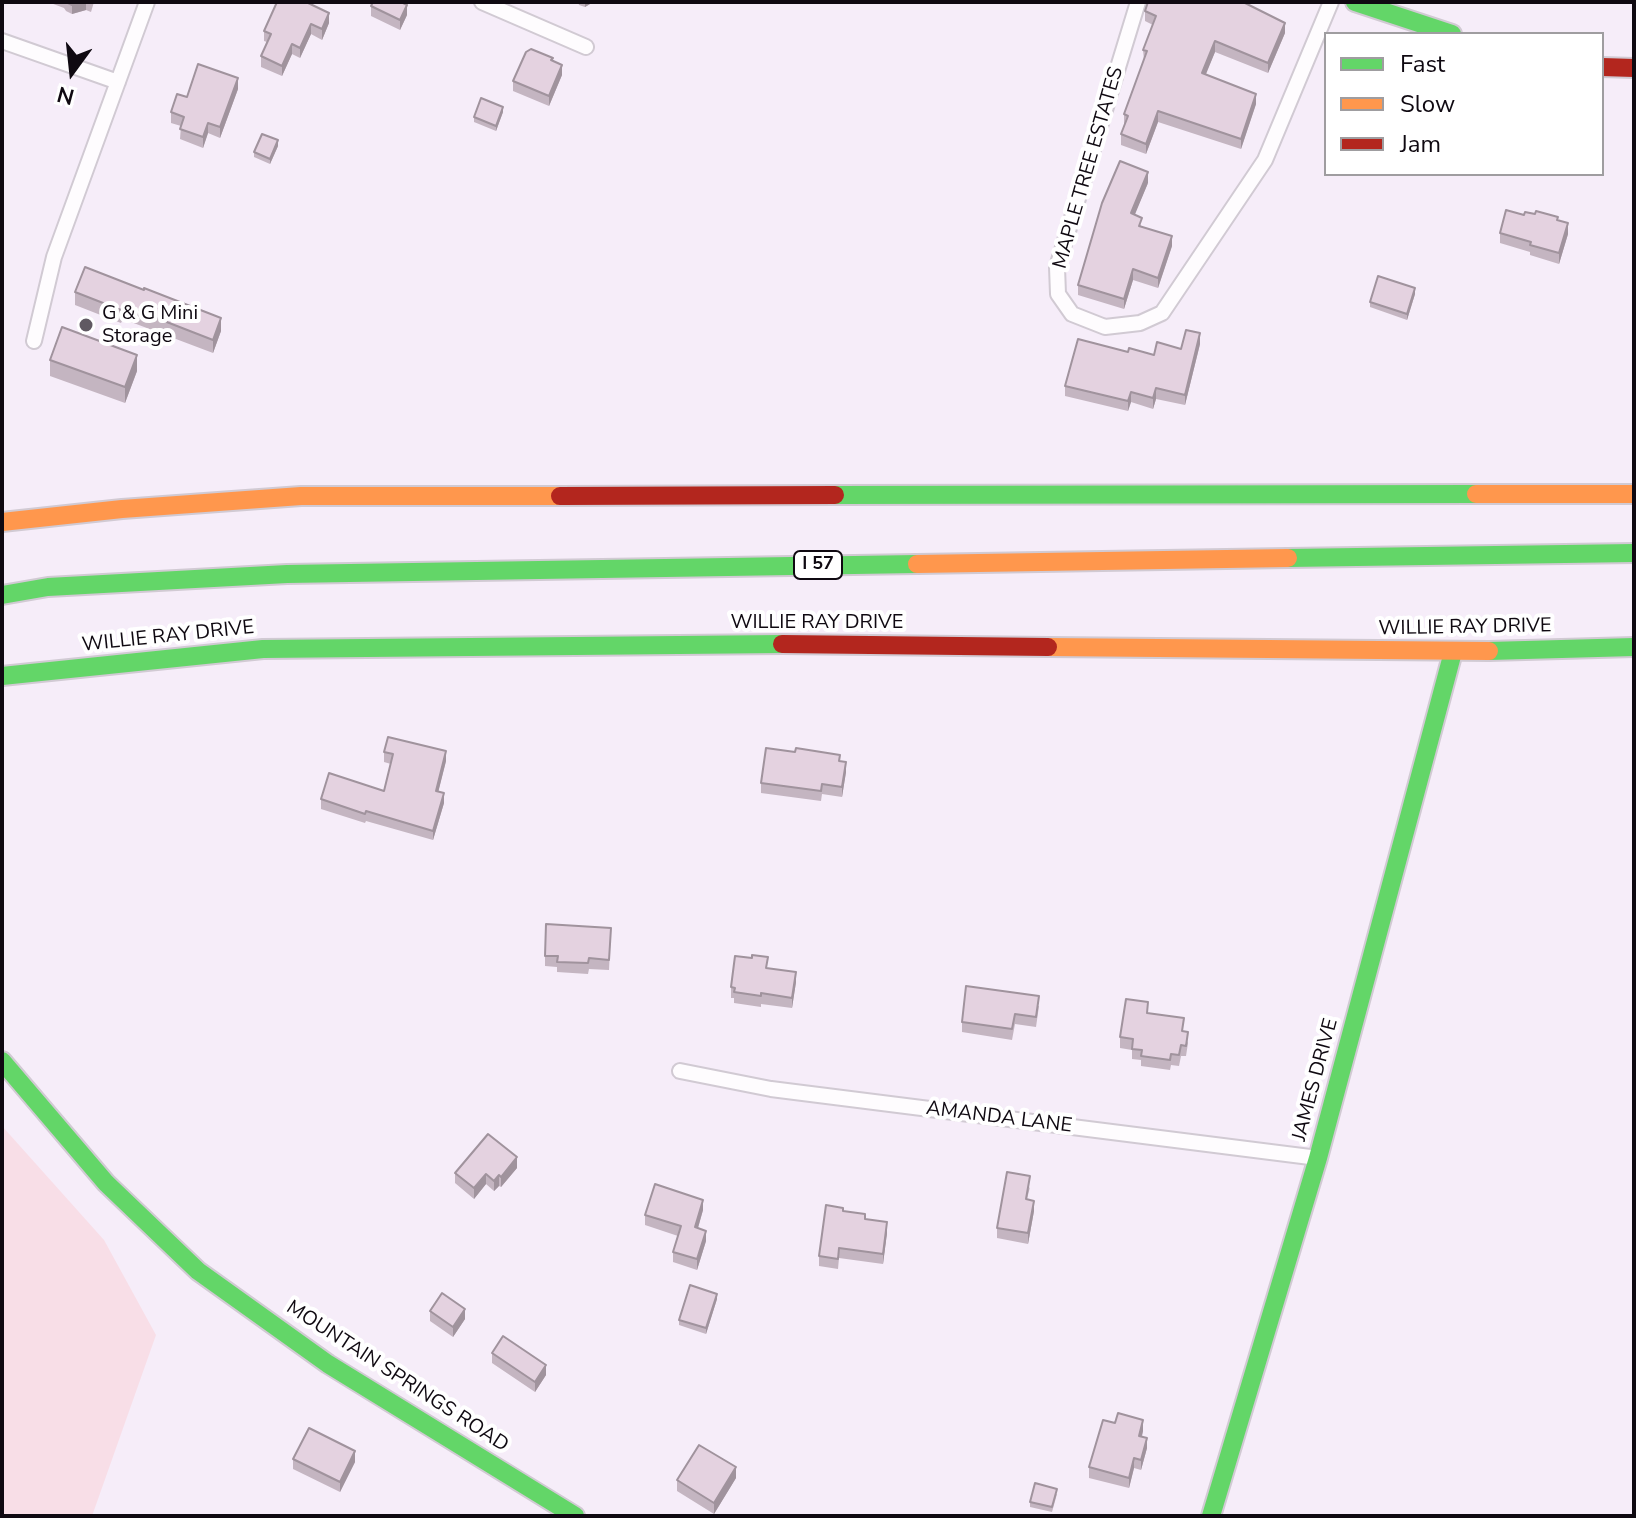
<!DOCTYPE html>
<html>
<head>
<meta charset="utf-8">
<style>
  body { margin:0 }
  #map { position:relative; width:1636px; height:1518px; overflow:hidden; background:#f6edf9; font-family:"Nunito Sans",sans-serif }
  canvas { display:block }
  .frame { position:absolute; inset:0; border:4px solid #0f0911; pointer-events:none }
  .legend { position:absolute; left:1324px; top:32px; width:280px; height:144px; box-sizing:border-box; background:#fff; border:2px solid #9f9da0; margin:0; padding:10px 14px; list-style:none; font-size:24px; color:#0f0911 }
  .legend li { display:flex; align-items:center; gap:16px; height:40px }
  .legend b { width:40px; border:2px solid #9f9da0 }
  .north { position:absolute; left:32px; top:32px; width:80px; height:80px; -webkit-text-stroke:6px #fff; paint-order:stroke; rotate:195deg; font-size:22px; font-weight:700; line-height:32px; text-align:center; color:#0f0911 }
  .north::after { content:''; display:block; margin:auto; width:28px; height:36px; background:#0f0911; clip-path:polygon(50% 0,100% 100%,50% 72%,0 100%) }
</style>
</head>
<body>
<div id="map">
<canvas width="1636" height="1518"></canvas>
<div class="frame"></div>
<ul class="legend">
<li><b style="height:10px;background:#63d668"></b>Fast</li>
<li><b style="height:10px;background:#ff974d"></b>Slow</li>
<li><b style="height:10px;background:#b3261e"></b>Jam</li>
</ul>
<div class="north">N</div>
</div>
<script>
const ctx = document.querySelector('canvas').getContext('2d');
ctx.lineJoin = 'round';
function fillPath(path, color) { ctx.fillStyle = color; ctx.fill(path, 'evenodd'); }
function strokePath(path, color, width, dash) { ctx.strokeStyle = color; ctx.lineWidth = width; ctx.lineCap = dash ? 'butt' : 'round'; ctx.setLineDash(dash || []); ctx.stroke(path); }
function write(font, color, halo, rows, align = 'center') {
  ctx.font = font + ' "Nunito Sans",sans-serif'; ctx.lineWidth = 8; ctx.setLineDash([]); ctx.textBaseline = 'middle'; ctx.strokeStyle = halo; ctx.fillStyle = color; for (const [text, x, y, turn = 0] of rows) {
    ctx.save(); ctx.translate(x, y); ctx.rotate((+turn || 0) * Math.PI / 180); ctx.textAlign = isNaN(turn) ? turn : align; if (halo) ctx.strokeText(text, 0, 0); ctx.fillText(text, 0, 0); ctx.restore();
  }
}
const green = new Path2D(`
  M2 1126 104 1240 156 1335 92 1516H2Z`);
const street = new Path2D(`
  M482 2 586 47
  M1138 2 1057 267 1058 294 1072 314 1105 327 1140 323 1162 313 1265 160 1331 2
  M2 41 118 82
  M34 341 54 257 147 2
  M680 1071 771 1089 1318 1158`);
const fast = new Path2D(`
  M1355 2 1452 34
  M835 495 1476 494
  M1288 558 1634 553
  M2 595 48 587 287 574 917 564
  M1489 651 1634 647
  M2 676 263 649 782 644
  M2 1061 106 1183 198 1271 328 1364 575 1516
  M1211 1516 1318 1158 1453 652`);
const slow = new Path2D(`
  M1476 494H1634
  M2 522 122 509 301 496H560
  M917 564 1288 558
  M1048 647 1489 651`);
const jam = new Path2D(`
  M1602 67 1634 68
  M560 496 835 495
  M782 644 1048 647`);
const wall = new Path2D(`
  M48 2H94L91 12 86 10 72 14 66 11 64 8Z
  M277 2 329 23 322 40 311 34 300 58 292 54 282 76 261 67V56L267 42 264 41V31Z
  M578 2H591L590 4 585 7 579 5Z
  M371 6 407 15 400 30 371 16Z
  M1145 11 1285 33 1268 73 1215 52 1205 75 1256 104 1241 149 1158 122 1146 154 1121 145V134L1124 125V114L1144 60 1143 50 1153 25 1145 21Z
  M553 61 562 75 549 106 513 91V81Z
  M238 89 220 138 208 133 203 148 180 139 181 126 171 123V112L187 97Z
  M503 112 496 131 474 122V117Z
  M278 146 270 164 254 157V152Z
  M1148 183 1134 215 1142 227 1172 246 1158 288 1133 280 1124 309 1078 295V285Z
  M1524 215 1558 221 1568 234 1559 264 1530 255V252L1500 243V233Z
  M75 292 221 331 213 353 123 319 121 323 75 305Z
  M1415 294 1407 320 1370 307V302Z
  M1200 344 1185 405 1156 399 1153 409 1131 402 1128 411 1065 396V386L1128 352 1154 355Z
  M50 360 137 371 125 403 50 376Z
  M384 752 446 761 438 792 444 803 433 840 366 821 365 823 321 809V799L384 791 391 764 384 762Z
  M840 761 846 772 842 797 822 794 821 801 761 793V783Z
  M611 928 609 970 589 969 588 974 557 972V967L545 966V956Z
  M768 968 796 982 792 1008 761 1004V1007L734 1003V998H731V987Z
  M1039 1006 1036 1027 1015 1024 1012 1040 962 1032V1022Z
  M1148 1013 1183 1031 1188 1043 1186 1056H1181L1179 1066 1171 1065 1170 1070 1141 1066V1060L1132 1059V1050L1120 1048V1037Z
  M517 1168 501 1187 499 1186 494 1191 486 1184 474 1199 455 1183V1173Z
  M1030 1187 1027 1199 1034 1211 1028 1244 997 1238V1228Z
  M703 1210 698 1228 706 1241 697 1270 673 1262V1252L678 1236 645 1225V1215Z
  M843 1211 865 1219 887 1233 883 1264 839 1258 838 1269 819 1266V1256Z
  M717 1299 706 1334 679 1325V1320Z
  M430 1311 465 1319 453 1337 430 1321Z
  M492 1353 546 1375 535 1392 492 1363Z
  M1115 1423 1143 1431 1142 1437 1147 1448 1141 1470 1134 1468 1129 1488 1089 1478V1467Z
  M293 1459 355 1462 340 1492 293 1469Z
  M736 1478 714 1514 677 1491V1480Z
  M1057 1494 1052 1512 1030 1507V1502Z`);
const shadedWall = new Path2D(`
  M81 2H86V10L72 14V5Z
  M585 2H591L590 4 585 7Z
  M407 5V15L400 30V20Z
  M329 13V23L322 40V29Z
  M1285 23V33L1268 73V63Z
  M311 24V34L300 58V48Z
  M1215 41V52L1202 84V73Z
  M292 44V54L282 76V66Z
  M562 65V75L549 106V96Z
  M238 78V89L220 138V127Z
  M1256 94V104L1241 149V139Z
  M503 107V112L496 131V126Z
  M1158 111V122L1146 154V144Z
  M208 123V133L203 148V137Z
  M278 140V146L270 164V159Z
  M1148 172V183L1131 224V213Z
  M1568 223V234L1559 264V253Z
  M1172 236V246L1158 288V278Z
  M1133 269V280L1124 309V299Z
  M1415 288V294L1407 320V314Z
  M221 318V331L213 353V340Z
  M1200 333V344L1185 405V395Z
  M137 355V371L125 403V387Z
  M1156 388V399L1153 409V398Z
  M1131 392V402L1128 411V401Z
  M446 751V761L436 801V791Z
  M846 762V772L842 797V787Z
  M444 793V803L433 840V831Z
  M796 972V982L792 1008V998Z
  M517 1157V1168L501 1187V1177Z
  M486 1174V1184L474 1199V1188Z
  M499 1175V1186L494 1191V1181Z
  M703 1200V1210L695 1238V1227Z
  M1034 1201V1211L1028 1244V1233Z
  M887 1222V1233L883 1264V1254Z
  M706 1231V1241L697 1270V1259Z
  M717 1294V1299L706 1334V1328Z
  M465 1309V1319L453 1337V1327Z
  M546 1365V1375L535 1392V1382Z
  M1143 1420V1431L1139 1446V1436Z
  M1147 1438V1448L1141 1470V1460Z
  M355 1451V1462L340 1492V1482Z
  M1134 1458V1468L1129 1488V1478Z
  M736 1467V1478L714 1514V1503Z`);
const building = new Path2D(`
  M66 2H81L72 5Z
  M277 2H306L329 13 322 29 311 24 300 48 292 44 282 66 261 56 271 34 264 31Z
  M373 2H401L407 5 400 20 371 6Z
  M1148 2H1243L1285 23 1268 63 1215 41 1202 73 1256 94 1241 139 1158 111 1146 144 1121 134 1128 116 1124 114 1147 51 1143 50 1156 16 1145 11Z
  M531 49 553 58 551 60 562 65 549 96 513 81 526 52Z
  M198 64 238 78 220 127 208 123 203 137 180 129 184 117 171 112 177 94 187 97Z
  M481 98 503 107 496 126 474 117Z
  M262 134 278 140 270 159 254 152Z
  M1120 161 1148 172 1131 213 1142 218 1139 226 1172 236 1158 278 1133 269 1124 299 1078 285 1102 203Z
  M1506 210 1524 215 1525 212 1535 214 1536 211 1558 217 1557 220 1568 223 1559 253 1530 245 1531 242 1500 233Z
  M85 267 144 290V288L221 318 213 340 123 305 121 310 75 292Z
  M1378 276 1415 288 1407 314 1370 302Z
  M62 327 137 355 125 387 50 360Z
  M1186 330 1200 333 1185 395 1156 388 1153 398 1131 392 1128 401 1065 386 1078 339 1128 352 1129 348 1154 355 1157 342 1181 349Z
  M388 737 446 751 436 791 444 793 433 831 366 811 365 814 321 799 329 773 384 791 393 754 384 752Z
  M766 748 795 752 796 748 840 755 839 761 846 762 842 787 822 784 821 791 761 783Z
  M546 924 611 928 609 960 589 958 588 963 557 962 558 956H545Z
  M752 955 768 957 766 968 796 972 792 998 761 993V996L734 992 735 988 731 987 735 956 752 958Z
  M966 986 1039 996 1036 1017 1015 1014 1012 1029 962 1022Z
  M1126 999 1148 1002 1147 1013 1184 1018 1182 1031 1188 1032 1186 1046 1181 1045 1179 1055 1171 1054 1170 1060 1141 1056 1142 1050 1132 1049 1133 1039 1120 1037Z
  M488 1134 517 1157 501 1177 499 1175 494 1181 486 1174 474 1188 455 1173Z
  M1007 1172 1030 1176 1026 1199 1034 1201 1028 1233 997 1228Z
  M655 1184 703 1200 695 1227 706 1231 697 1259 673 1252 681 1226 645 1215Z
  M826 1205 843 1208V1211L865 1214V1219L887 1222 883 1254 839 1248 838 1259 819 1256Z
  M690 1285 717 1294 706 1328 679 1320Z
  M442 1293 465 1309 453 1327 430 1311Z
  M503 1336 546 1365 535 1382 492 1353Z
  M1118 1413 1143 1420 1139 1436 1147 1438 1141 1460 1134 1458 1129 1478 1089 1467 1103 1420 1115 1423Z
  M309 1428 355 1451 340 1482 293 1459Z
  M699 1445 736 1467 714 1503 677 1480Z
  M1035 1483 1057 1489 1052 1507 1030 1502Z`);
const markers = [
  [86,325,8,"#605962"]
];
const shields = [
  [818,565,48]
];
const shieldNames = [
  ["I 57",818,565]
];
const streetNames = [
  ["MAPLE TREE ESTATES",1089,168,-74],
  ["WILLIE RAY DRIVE",817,623],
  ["WILLIE RAY DRIVE",1465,628,-1],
  ["WILLIE RAY DRIVE",168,637,-6],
  ["JAMES DRIVE",1316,1080,-75],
  ["AMANDA LANE",999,1118,7],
  ["MOUNTAIN SPRINGS ROAD",397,1377,33]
];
const poiNames = [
  ["G & G Mini",102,314],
  ["Storage",102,337]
];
fillPath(green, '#f8dee7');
strokePath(street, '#d1cad3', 18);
strokePath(fast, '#d1cad3', 22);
strokePath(slow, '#d1cad3', 22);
strokePath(jam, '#d1cad3', 22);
strokePath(street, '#fefcfe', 14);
strokePath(fast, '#63d668', 18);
strokePath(slow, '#ff974d', 18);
strokePath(jam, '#b3261e', 18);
fillPath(wall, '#c4b5c1');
fillPath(shadedWall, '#a0939d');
fillPath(building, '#e4d2e0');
strokePath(building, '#a0939d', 2);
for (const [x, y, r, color] of markers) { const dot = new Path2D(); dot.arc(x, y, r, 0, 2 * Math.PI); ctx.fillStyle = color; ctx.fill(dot); strokePath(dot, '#fff', 3); }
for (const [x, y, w] of shields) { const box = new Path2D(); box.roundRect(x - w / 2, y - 14, w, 28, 6); ctx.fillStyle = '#fff'; ctx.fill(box); strokePath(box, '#0f0911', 2); }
write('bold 18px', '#0f0911', null, shieldNames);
write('20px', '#0f0911', '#fff', streetNames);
write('20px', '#0f0911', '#fff', poiNames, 'left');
</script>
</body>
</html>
